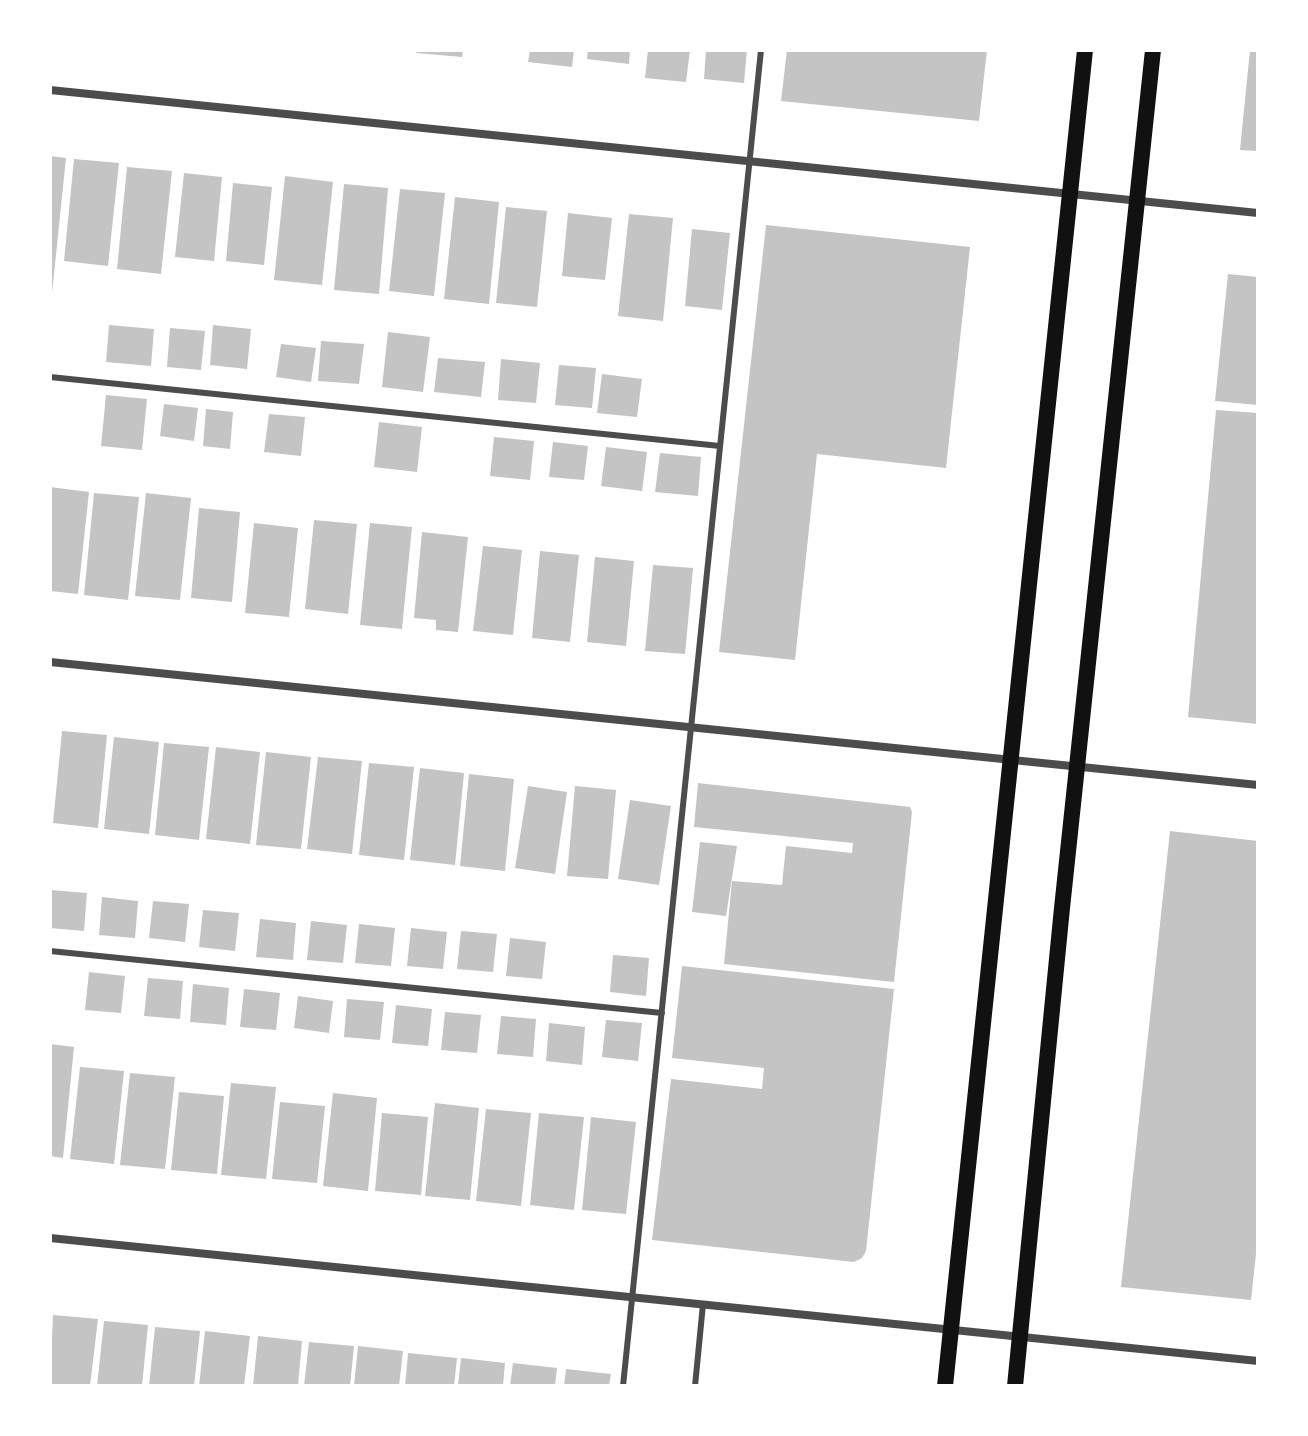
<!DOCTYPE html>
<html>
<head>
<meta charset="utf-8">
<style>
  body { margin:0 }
  #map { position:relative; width:1308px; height:1436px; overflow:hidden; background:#fff; font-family:"Work Sans",sans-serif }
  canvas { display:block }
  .frame { position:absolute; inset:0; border:52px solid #fff; pointer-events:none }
</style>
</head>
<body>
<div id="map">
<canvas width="1308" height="1436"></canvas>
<div class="frame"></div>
</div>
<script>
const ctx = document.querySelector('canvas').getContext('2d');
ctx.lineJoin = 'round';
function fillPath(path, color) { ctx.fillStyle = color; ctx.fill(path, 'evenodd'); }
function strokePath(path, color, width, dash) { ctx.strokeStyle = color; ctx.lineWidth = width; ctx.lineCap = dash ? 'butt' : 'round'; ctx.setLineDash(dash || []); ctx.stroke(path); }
const building = new Path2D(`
  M417 50H463L462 57 416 53Z
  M530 50H574L572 67 528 62Z
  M588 50H630L629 64 587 59Z
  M648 50H690L686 82 645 78Z
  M706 50H747L744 83 704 79Z
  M787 50H987L979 121 781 101Z
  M1250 50H1258V151L1240 150Z
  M50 156 66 158 52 293H50Z
  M74 159 119 163 108 266 64 261Z
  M127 167 172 171 161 274 117 269Z
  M184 173 222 177 214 261 175 257Z
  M285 176 333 182 322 285 274 280Z
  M233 183 272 187 264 265 226 261Z
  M344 184 388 188 379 294 334 290Z
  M400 189 445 193 434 296 389 291Z
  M455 197 499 202 489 304 444 299Z
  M506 207 547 211 537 307 496 303Z
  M568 213 612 218 605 280 562 276Z
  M629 214 673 218 663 321 618 316Z
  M766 225 970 247 946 468 817 454 795 660 719 652Z
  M692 229 730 233 722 310 685 306Z
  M1228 274 1258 277V405L1215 401Z
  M109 325 154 329 151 366 106 362Z
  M213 325 251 329 247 369 210 365Z
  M170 328 205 331 201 370 167 367Z
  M388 332 430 337 423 392 382 387Z
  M321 341 364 344 359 384 318 381Z
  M281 344 316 348 311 382 276 377Z
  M438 358 485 362 481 397 434 392Z
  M501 359 540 363 536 403 498 400Z
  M559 365 596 368 592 408 555 405Z
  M602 374 642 379 637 417 597 413Z
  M106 395 147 399 142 450 101 446Z
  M164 404 198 408 194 441 160 436Z
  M206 409 233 412 230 449 203 446Z
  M1216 410 1258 413V724L1188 717Z
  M269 414 305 417 301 456 264 452Z
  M379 422 422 427 417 472 374 467Z
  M494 437 534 441 530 480 490 476Z
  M553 442 588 446 584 480 549 477Z
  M606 447 647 452 642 491 601 486Z
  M660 453 701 457 698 496 655 492Z
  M50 487 89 492 78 594 50 591Z
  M94 493 139 497 128 600 84 595Z
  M146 493 191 498 180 600 135 596Z
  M199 508 240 512 232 602 191 598Z
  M314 520 357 524 348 614 305 609Z
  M254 523 298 528 289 617 245 613Z
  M370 523 412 527 402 629 360 625Z
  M422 532 468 537 458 632 436 630V620L414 618Z
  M483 546 522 550 513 635 473 631Z
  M540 551 579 555 570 642 532 638Z
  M595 557 634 561 626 646 587 642Z
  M653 565 693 568 685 654 645 651Z
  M62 731 107 735 98 828 53 823Z
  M114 737 159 742 149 834 104 829Z
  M164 743 209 747 199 840 155 835Z
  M216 747 260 752 250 844 206 839Z
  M266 752 311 757 301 849 256 845Z
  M318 757 362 761 352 854 307 849Z
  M369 763 414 767 404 860 359 855Z
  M420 768 464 773 455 865 410 860Z
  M469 774 514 779 505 871 460 866Z
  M698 783 910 807 912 812 894 982 724 964 732 881 782 885 786 846 852 853 853 843 694 827Z
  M528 786 567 792 555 874 515 868Z
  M575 786 616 790 608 879 567 876Z
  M630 800 671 806 659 885 618 879Z
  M1170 831 1258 841V1235L1251 1300 1121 1287Z
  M700 842 737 846 726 916 692 912Z
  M51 890 87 893 84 931 50 928Z
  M102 897 138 901 135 938 99 935Z
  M153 901 189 904 185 942 149 938Z
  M203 910 239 913 235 951 199 947Z
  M260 919 296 923 293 960 256 957Z
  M311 921 347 925 343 963 307 960Z
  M359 924 395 928 391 966 355 963Z
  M411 928 447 932 443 969 407 966Z
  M461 931 497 934 493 972 457 969Z
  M510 938 546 942 542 979 506 976Z
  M613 955 649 958 646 996 610 992Z
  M682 966 894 989 866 1251 862 1258 854 1262 652 1240 671 1079 762 1089 764 1068 672 1058Z
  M89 972 125 976 121 1013 85 1010Z
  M148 978 183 981 180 1019 144 1016Z
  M193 984 229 988 226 1025 190 1022Z
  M244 989 280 993 276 1030 240 1027Z
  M298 996 333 1001 329 1033 294 1028Z
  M347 999 384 1002 380 1040 344 1037Z
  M396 1005 432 1009 428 1046 392 1043Z
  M445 1012 481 1015 477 1053 441 1050Z
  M501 1016 536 1019 533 1057 497 1054Z
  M606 1020 642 1023 638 1061 602 1057Z
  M549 1023 585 1027 582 1065 546 1061Z
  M50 1044 74 1047 63 1158 50 1156Z
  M80 1067 124 1071 114 1164 70 1159Z
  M130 1073 175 1077 165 1169 120 1165Z
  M231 1083 276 1087 266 1179 221 1175Z
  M179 1092 224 1096 217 1174 171 1170Z
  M333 1093 377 1098 368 1191 323 1186Z
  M280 1102 325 1106 317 1183 272 1179Z
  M435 1103 479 1108 470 1200 425 1196Z
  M486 1109 531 1113 521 1206 476 1201Z
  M382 1113 428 1117 421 1195 375 1191Z
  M539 1113 584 1117 574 1210 530 1205Z
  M591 1117 636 1122 626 1214 582 1210Z
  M53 1315 98 1319 90 1386H50Z
  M104 1321 148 1325 142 1386H97Z
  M155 1327 200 1331 194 1386H149Z
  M205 1331 250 1336 244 1386H199Z
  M258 1336 302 1341 298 1386H253Z
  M309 1342 354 1346 350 1386H304Z
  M358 1346 403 1351 399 1386H354Z
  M408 1353 457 1358 454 1386H405Z
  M461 1358 505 1363 503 1386H458Z
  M513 1363 557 1368 555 1386H510Z
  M566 1369 611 1374 609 1386H564Z`);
const service = new Path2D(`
  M50 377 720 446
  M50 951 662 1013
  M623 1386 761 50
  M695 1386 703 1304`);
const minor = new Path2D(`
  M50 90 1258 213
  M50 662 1258 785
  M50 1238 1258 1361`);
const secondary = new Path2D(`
  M945 1386 1085 50
  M1015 1386 1062 908 1153 50`);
fillPath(building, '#c4c4c4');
strokePath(service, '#4c4c4c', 6);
strokePath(minor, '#4c4c4c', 8);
strokePath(secondary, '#111', 16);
</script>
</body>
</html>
